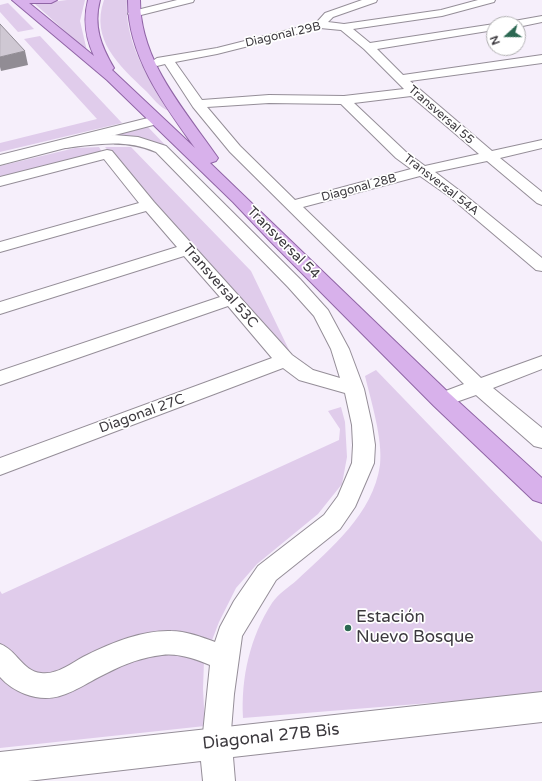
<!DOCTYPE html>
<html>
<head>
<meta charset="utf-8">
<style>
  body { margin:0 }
  #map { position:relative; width:542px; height:781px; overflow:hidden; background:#f6effb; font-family:"Varela Round",sans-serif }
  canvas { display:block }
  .north { position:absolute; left:486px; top:16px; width:40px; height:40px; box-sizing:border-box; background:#fff; border:1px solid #b1b0b2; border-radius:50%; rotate:249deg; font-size:11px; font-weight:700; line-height:16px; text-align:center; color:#3c393e }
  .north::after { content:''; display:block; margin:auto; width:14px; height:18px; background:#2c6852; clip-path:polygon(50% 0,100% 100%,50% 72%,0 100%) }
</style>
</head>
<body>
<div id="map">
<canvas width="542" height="781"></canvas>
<div class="north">N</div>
</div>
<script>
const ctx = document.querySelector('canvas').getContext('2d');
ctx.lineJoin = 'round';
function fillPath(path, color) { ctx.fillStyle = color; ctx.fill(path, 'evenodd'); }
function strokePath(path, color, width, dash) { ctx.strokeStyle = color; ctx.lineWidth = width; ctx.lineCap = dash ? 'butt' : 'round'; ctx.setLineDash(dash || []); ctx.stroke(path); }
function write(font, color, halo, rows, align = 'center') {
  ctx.font = font + ' "Varela Round",sans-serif'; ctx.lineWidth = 3.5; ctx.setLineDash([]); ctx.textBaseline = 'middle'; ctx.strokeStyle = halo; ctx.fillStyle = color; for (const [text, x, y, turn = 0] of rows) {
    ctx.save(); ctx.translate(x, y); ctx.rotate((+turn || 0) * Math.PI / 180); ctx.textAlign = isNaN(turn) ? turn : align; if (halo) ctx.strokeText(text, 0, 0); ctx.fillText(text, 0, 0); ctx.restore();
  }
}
const green = new Path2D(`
  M67 0H85L80 21 87 51 35 4Z
  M104 0H127C125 29 136 58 152 82 157 91 167 102 169 111 160 108 152 97 146 91 119 65 90 40 104 0Z
  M8 3 34 29 18 32 0 12V5Z
  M40 36 122 123 0 152V143L97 119 24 39Z
  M147 126 170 150C145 135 114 141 86 141Z
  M99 147 102 152 0 178V166L75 148Z
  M105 147H131L251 271 290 352Z
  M376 370 542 542V694L243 718C241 677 250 637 272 603 278 594 289 587 297 580 331 548 373 514 380 465 383 439 371 401 365 376Z
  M341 407 345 422 347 457 342 484 318 514 257 564 236 588 219 622 204 661 203 689 205 726 0 748V591L2 594 339 440 340 429 328 411Z`);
const minor = new Path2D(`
  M177 0H194L193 2 133 17 128 14 129 12Z
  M362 0H377L376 2 333 17 328 22 344 24 441 10 478 0H495L494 2 442 16 353 29 370 43 494 24H495L494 30 377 49 403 75 542 55V63L410 81 492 151 542 140V148L500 158 542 192V205L537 203 487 161 435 172 460 191 542 258V271L536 270 450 197 420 176 303 207 481 378 542 356V369L493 388 542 428V448L534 446 476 395 442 407 435 405 432 400 435 395 464 384 230 152 193 107 165 64 157 66 151 62 157 58 217 48 316 23 325 13ZM320 28 341 30 364 49 404 89 344 96 269 95 202 100 175 62 217 54ZM411 96 479 154 425 166 406 152 354 103ZM269 103 341 104 396 158 411 169 295 200 240 146 207 107Z
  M542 16V22L518 27V24H509L514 21Z
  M114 135 138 137 166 146 300 279 328 310 349 349 364 389 372 425 375 445 374 463 355 507 340 529 276 580 242 636 234 694 230 743 226 753 216 757 206 753 202 743 210 665C195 659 179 653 162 655 143 657 124 664 107 673 79 686 58 707 25 694 15 690 7 685 0 677V644C17 650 22 671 41 673 57 675 70 664 83 657 108 644 142 630 171 631 186 631 201 637 215 642L220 627 234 601 258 566 324 515 338 496 352 463 353 445 352 425 345 393 299 380 283 368 0 475V458L272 358 228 306 0 385V371L220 297 184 256 0 314V302L177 247 146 211 0 252V242L139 203 104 159 0 186V177L107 150 112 151 154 202 292 355 313 370 340 378 331 349 314 316 288 287 156 152C127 139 97 144 66 148L61 147 59 144 61 141 66 140Z`);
const tertiary = new Path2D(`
  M156 116 161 117 163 120 161 123 0 165V155Z
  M542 692V722L233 757 235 781H203L201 761 28 781H0V752Z`);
const primary = new Path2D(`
  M12 0H57L51 3H29L94 56C85 37 83 20 88 0H100C93 26 101 46 114 68L112 70 195 148C164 105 127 55 128 0H140C140 62 185 110 218 158L216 161 210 163 450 394 542 478V503L533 500 434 406 271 242 233 202 107 80Z`);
const shadedWall = new Path2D(`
  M25 51 28 65 1 71 0 67V57Z`);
const building = new Path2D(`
  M0 24 25 51 0 57Z`);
const markers = [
  [348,628,4,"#2c6852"]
];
const farStreetnames = [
  ["Diagonal 29B",283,35,-13],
  ["Transversal 55",441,115,41],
  ["Transversal 54A",441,185,38],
  ["Diagonal 28B",359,188,-15]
];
const streetNames = [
  ["Transversal 54",283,243,45],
  ["Transversal 53C",220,286,49],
  ["Diagonal 27C",142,414,-20]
];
const nearPoinames = [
  ["Estación",356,618],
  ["Nuevo Bosque",356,638]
];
const nearStreetnames = [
  ["Diagonal 27B Bis",271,737,-6]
];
fillPath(green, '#e0cceb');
strokePath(minor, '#958e98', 2);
strokePath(tertiary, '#958e98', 2);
strokePath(primary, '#9065a6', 2);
fillPath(minor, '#fff');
fillPath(tertiary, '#fff');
fillPath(primary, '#d8b1eb');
fillPath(shadedWall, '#918c94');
fillPath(building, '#cfc8d3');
strokePath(building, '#918c94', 1);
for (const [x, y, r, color] of markers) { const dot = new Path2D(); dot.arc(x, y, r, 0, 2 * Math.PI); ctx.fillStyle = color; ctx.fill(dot); strokePath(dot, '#fff', 1.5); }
write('12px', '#3c393e', '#fff', farStreetnames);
write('14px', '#3c393e', '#fff', streetNames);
write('17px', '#3c393e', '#fff', nearPoinames, 'left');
write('17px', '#3c393e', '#fff', nearStreetnames);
</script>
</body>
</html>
